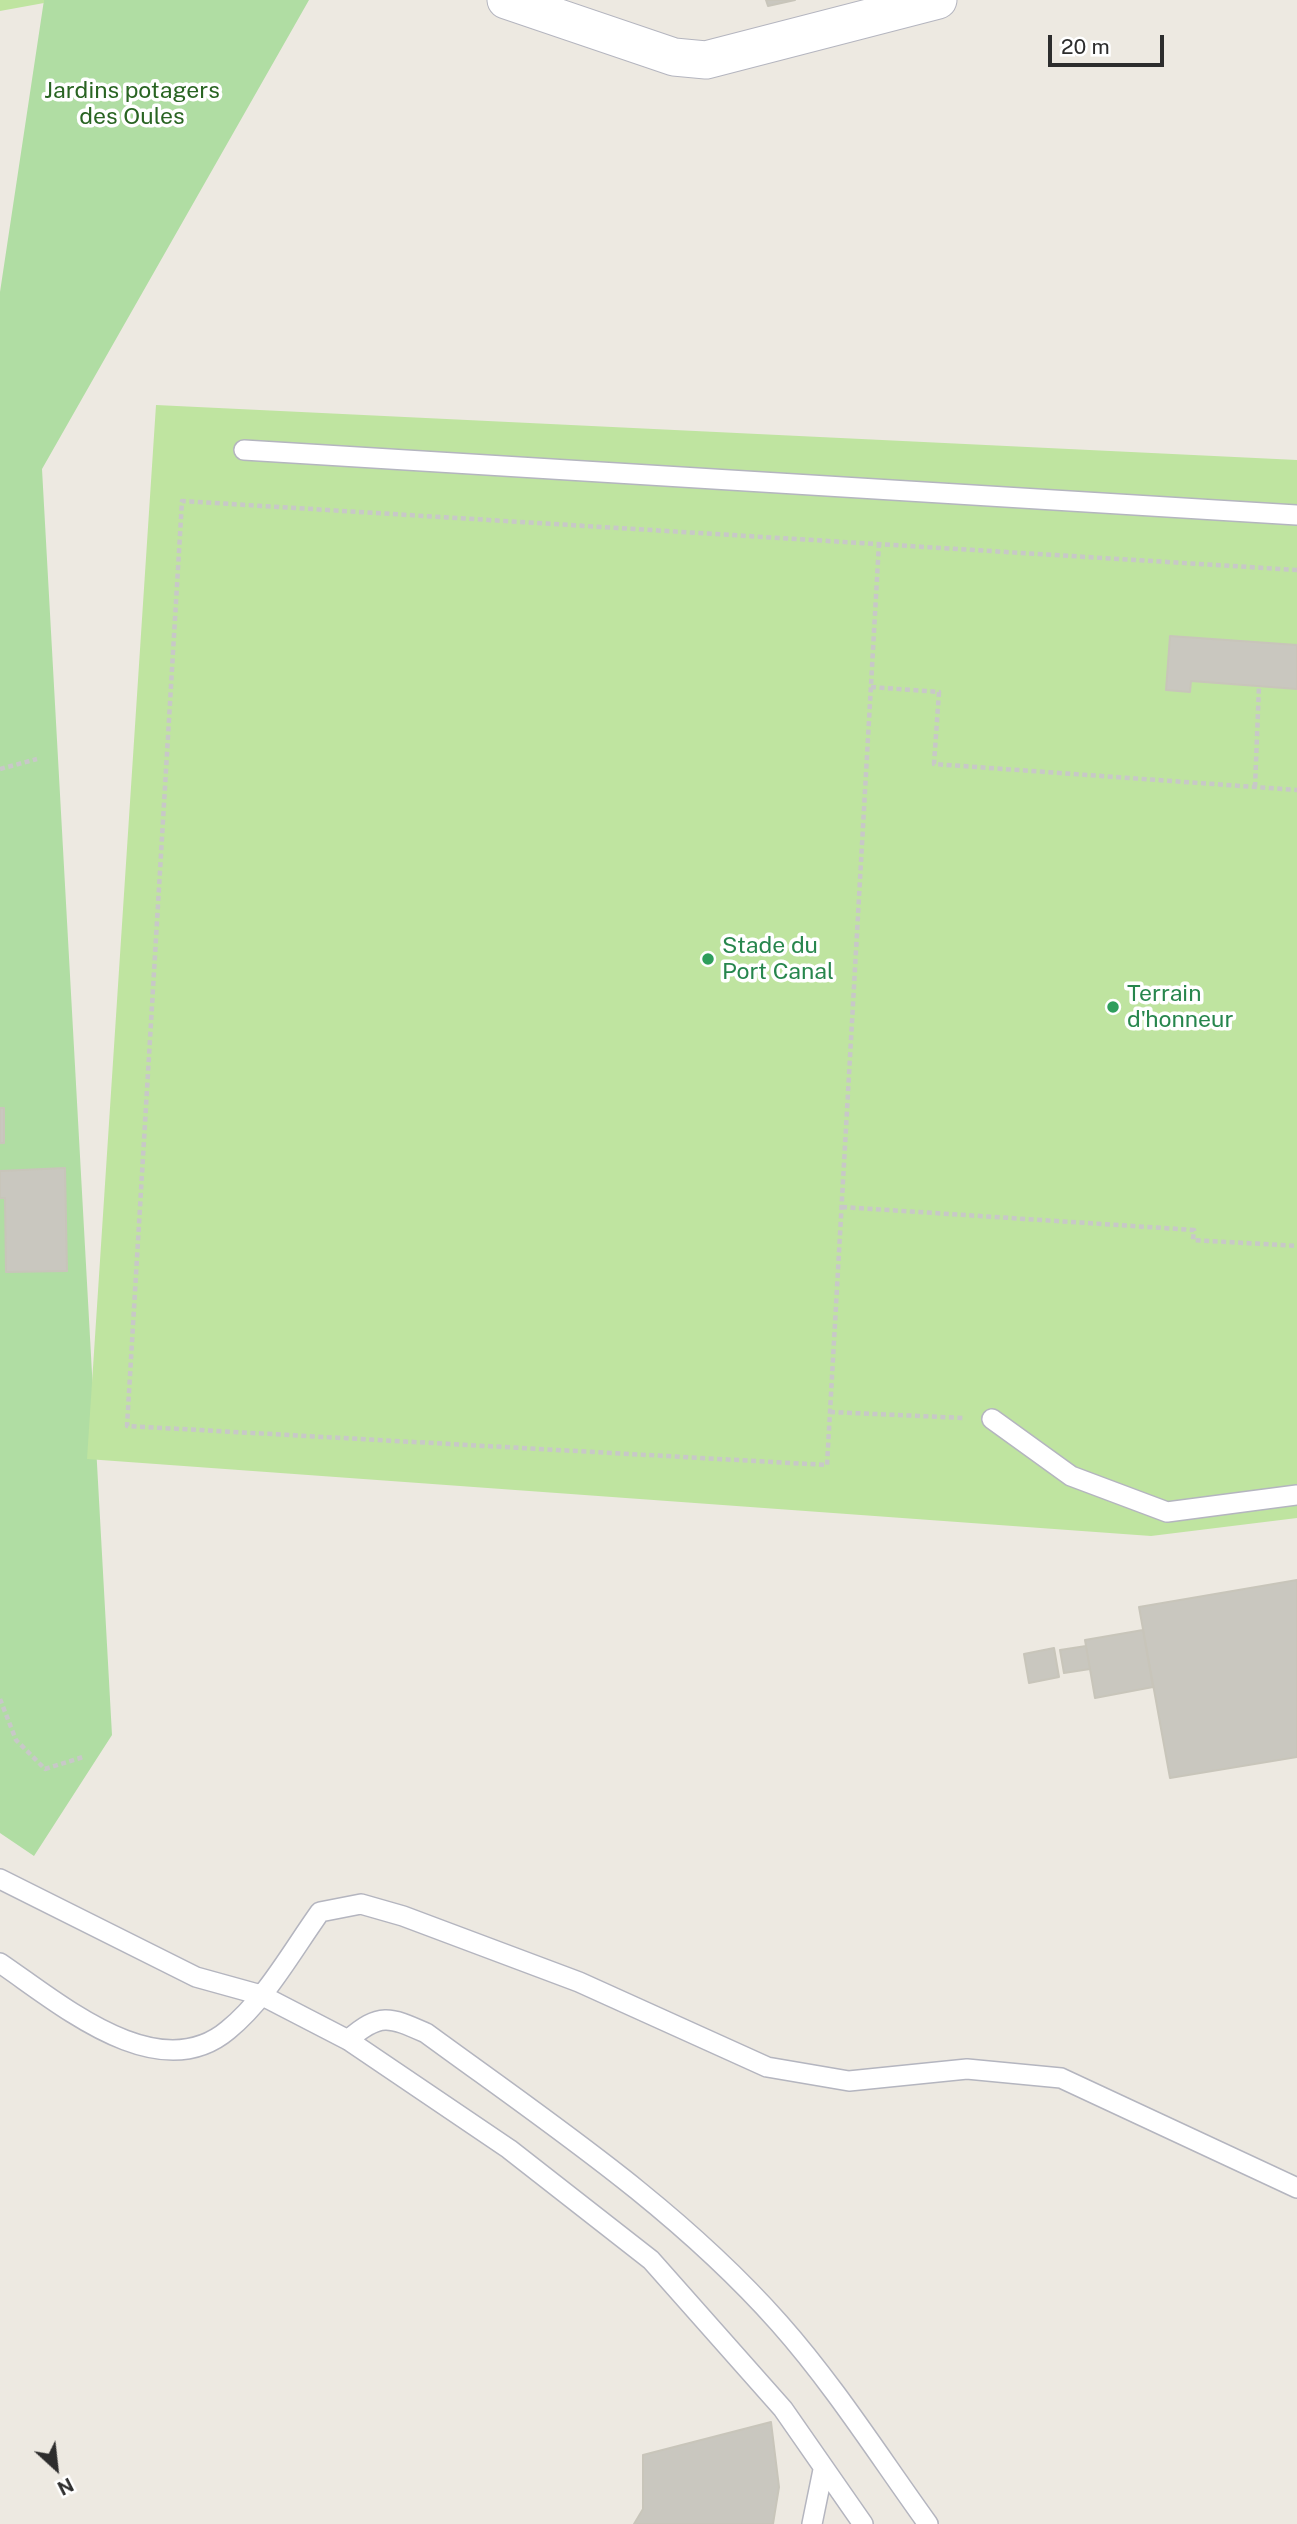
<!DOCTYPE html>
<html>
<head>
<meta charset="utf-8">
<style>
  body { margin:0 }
  #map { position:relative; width:1297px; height:2524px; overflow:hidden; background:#ede9e1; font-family:"Public Sans",sans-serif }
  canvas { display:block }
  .north { position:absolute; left:21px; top:2433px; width:70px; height:70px; -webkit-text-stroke:5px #fff; paint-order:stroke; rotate:153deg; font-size:19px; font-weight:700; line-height:28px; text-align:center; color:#2d2d2d }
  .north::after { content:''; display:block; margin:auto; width:24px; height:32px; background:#2d2d2d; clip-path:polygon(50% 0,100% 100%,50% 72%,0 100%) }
  .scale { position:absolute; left:1048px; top:35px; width:116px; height:32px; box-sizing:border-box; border:4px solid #2d2d2d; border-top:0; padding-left:9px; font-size:21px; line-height:24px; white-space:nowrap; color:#2d2d2d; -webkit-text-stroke:5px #fff; paint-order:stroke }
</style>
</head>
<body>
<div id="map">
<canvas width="1297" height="2524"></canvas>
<div class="north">N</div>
<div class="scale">20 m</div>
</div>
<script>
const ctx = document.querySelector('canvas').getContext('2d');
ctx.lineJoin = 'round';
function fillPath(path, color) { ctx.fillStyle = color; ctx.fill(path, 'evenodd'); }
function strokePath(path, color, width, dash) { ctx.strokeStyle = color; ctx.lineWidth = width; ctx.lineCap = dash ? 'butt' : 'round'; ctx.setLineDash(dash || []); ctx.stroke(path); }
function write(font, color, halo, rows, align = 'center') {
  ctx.font = font + ' "Public Sans",sans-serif'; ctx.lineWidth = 7; ctx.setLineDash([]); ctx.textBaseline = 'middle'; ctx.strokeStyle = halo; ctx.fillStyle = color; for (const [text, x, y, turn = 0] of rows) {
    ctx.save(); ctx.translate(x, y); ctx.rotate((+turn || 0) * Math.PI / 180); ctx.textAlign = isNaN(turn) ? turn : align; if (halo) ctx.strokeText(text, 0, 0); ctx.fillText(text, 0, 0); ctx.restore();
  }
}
const green = new Path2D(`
  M44 0H309L42 469 112 1735 34 1856 0 1833V292Z`);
const pitch = new Path2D(`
  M0 0H44V3L0 11Z
  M156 405 1297 460V1518L1151 1536 87 1459Z`);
const building = new Path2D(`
  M766 0H795L768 6Z
  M1170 636 1297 645V689L1191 681 1190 692 1166 690Z
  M0 1108H4V1143H0Z
  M65 1168 67 1271 6 1272 5 1198H0V1171Z
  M1297 1580V1757L1170 1778 1139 1607Z
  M1143 1630 1153 1687 1095 1698 1085 1640Z
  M1086 1646 1090 1669 1064 1673 1060 1650Z
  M1054 1648 1059 1677 1029 1683 1024 1654Z
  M771 2422 779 2487 773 2524H634L643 2509V2455Z`);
const path = new Path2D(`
  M879 543 827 1465 127 1426 182 501 1297 570
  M871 687 939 692 934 764 1297 790
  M0 769 37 759
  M1255 787 1259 686
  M842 1207 1194 1230 1193 1240 1297 1246
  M830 1412 965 1418
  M0 1699 16 1740 45 1769 83 1757`);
const service = new Path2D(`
  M244 450 1297 515
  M992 1419 1071 1476 1167 1512 1297 1495
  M0 1879 196 1977 261 1995 348 2040 509 2149 651 2260 783 2409 863 2524
  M0 1963C59 2003 158 2089 228 2030 266 1999 292 1951 320 1912L361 1904 403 1916 579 1982 767 2067 849 2081 967 2069 1061 2078 1297 2188
  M348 2040C380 2012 390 2017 426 2033 549 2123 677 2208 779 2323 834 2385 879 2456 928 2524
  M812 2524 823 2470`);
const minor = new Path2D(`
  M506 0 674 57 706 60 938 0`);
const markers = [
  [708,959,7,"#2e9e5b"],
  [1113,1007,7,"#2e9e5b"]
];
const parkNames = [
  ["Jardins potagers",132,91],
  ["des Oules",132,117]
];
const leisureNames = [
  ["Stade du",722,946],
  ["Port Canal",722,972],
  ["Terrain",1127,994],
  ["d'honneur",1127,1020]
];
fillPath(green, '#b0dda3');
fillPath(pitch, '#bfe4a0');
fillPath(building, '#c9c7bf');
strokePath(building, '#c8c5ba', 2);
strokePath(service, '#b4b5bf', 22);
strokePath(minor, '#b4b5bf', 39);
strokePath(path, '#c8c8c8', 4.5, [5, 3.5]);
strokePath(service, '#fff', 19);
strokePath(minor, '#fff', 37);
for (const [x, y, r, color] of markers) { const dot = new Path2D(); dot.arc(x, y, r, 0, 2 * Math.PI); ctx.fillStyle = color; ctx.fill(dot); strokePath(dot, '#fff', 2.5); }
write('23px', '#296422', '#fff', parkNames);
write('23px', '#27864d', '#fff', leisureNames, 'left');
</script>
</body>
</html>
